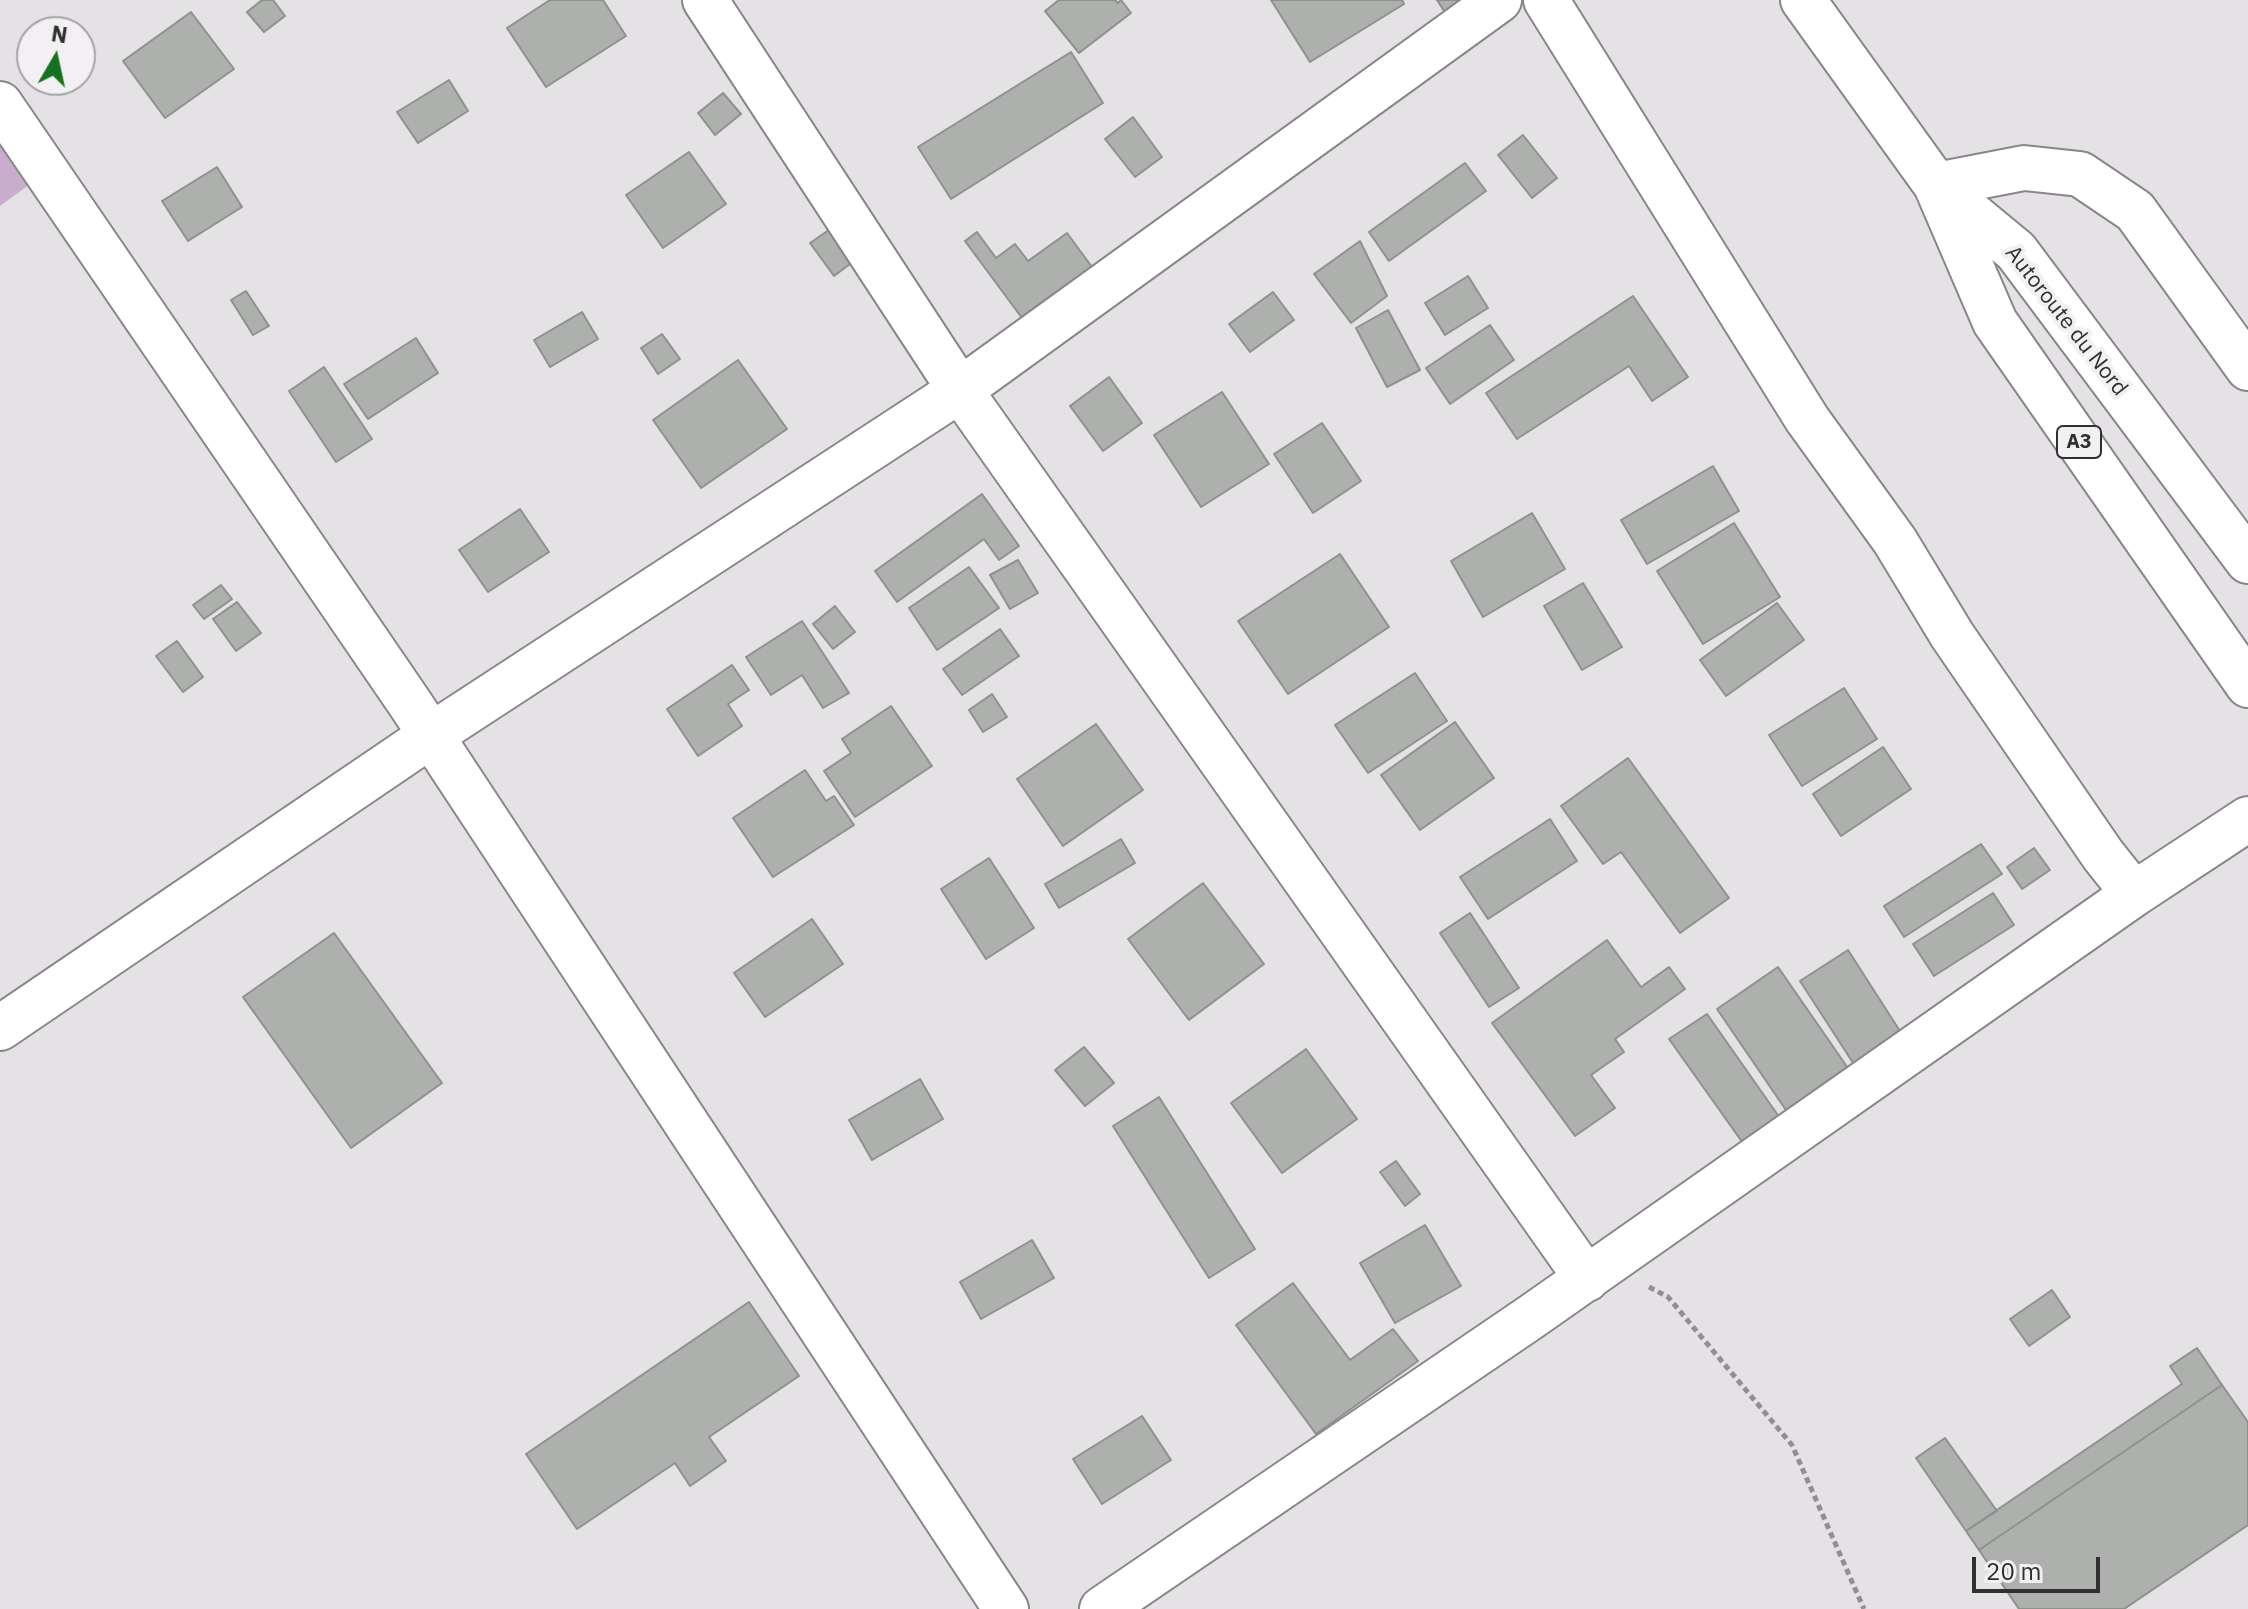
<!DOCTYPE html>
<html>
<head>
<meta charset="utf-8">
<style>
  body { margin:0 }
  #map { position:relative; width:2248px; height:1609px; overflow:hidden; background:#e5e2e6; font-family:"IBM Plex Sans",sans-serif }
  canvas { display:block }
  .north { position:absolute; left:16px; top:16px; width:80px; height:80px; box-sizing:border-box; background:#f3f0f3; border:2px solid #a5a3a5; border-radius:50%; rotate:9deg; font-size:22px; font-weight:700; line-height:32px; text-align:center; color:#313031 }
  .north::after { content:''; display:block; margin:auto; width:28px; height:36px; background:#167220; clip-path:polygon(50% 0,100% 100%,50% 72%,0 100%) }
  .scale { position:absolute; left:1972px; top:1557px; width:128px; height:36px; box-sizing:border-box; border:4px solid #313031; border-top:0; padding-left:10px; font-size:24px; line-height:28px; white-space:nowrap; color:#313031; -webkit-text-stroke:6px #f3f0f3; paint-order:stroke }
</style>
</head>
<body>
<div id="map">
<canvas width="2248" height="1609"></canvas>
<div class="north">N</div>
<div class="scale">20 m</div>
</div>
<script>
const ctx = document.querySelector('canvas').getContext('2d');
ctx.lineJoin = 'round';
function fillPath(path, color) { ctx.fillStyle = color; ctx.fill(path, 'evenodd'); }
function strokePath(path, color, width, dash) { ctx.strokeStyle = color; ctx.lineWidth = width; ctx.lineCap = dash ? 'butt' : 'round'; ctx.setLineDash(dash || []); ctx.stroke(path); }
function write(font, color, halo, rows, align = 'center') {
  ctx.font = font + ' "IBM Plex Sans",sans-serif'; ctx.lineWidth = 8; ctx.setLineDash([]); ctx.textBaseline = 'middle'; ctx.strokeStyle = halo; ctx.fillStyle = color; for (const [text, x, y, turn = 0] of rows) {
    ctx.save(); ctx.translate(x, y); ctx.rotate((+turn || 0) * Math.PI / 180); ctx.textAlign = isNaN(turn) ? turn : align; if (halo) ctx.strokeText(text, 0, 0); ctx.fillText(text, 0, 0); ctx.restore();
  }
}
const green = new Path2D(`
  M0 142 29 185 0 206Z`);
const building = new Path2D(`
  M262 0H273L285 16 264 32 247 12Z
  M550 0H603L626 36 546 87 507 28Z
  M1059 0H1115L1118 3 1121 0 1131 13 1079 53 1045 11Z
  M1271 0H1402L1404 4 1310 62Z
  M1437 0H1490L1453 25Z
  M191 12 234 69 165 118 123 61Z
  M1071 52 1103 103 951 199 918 147Z
  M449 80 468 111 418 143 397 112Z
  M723 93 741 114 715 135 698 113Z
  M1133 117 1162 157 1135 177 1105 139Z
  M1523 135 1557 178 1532 198 1498 155Z
  M689 152 726 204 663 248 626 195Z
  M1465 163 1486 191 1389 261 1369 232Z
  M217 167 242 207 188 241 162 201Z
  M839 223 862 255 834 276 810 243Z
  M977 232 996 258 1015 244 1028 261 1067 233 1092 267 1022 318 965 241Z
  M1360 241 1387 296 1351 323 1314 274Z
  M1468 276 1488 308 1445 335 1425 303Z
  M246 291 269 326 253 335 231 300Z
  M1273 292 1294 320 1250 352 1229 324Z
  M1633 296 1688 377 1652 401 1629 366 1517 439 1486 393Z
  M1388 310 1420 370 1387 387 1356 328Z
  M582 312 598 339 550 367 534 340Z
  M1490 325 1514 360 1450 404 1426 368Z
  M662 334 680 359 658 374 641 348Z
  M416 338 438 373 368 419 344 384Z
  M738 360 787 429 701 488 653 420Z
  M324 367 372 439 336 462 289 391Z
  M1109 377 1142 423 1103 451 1070 406Z
  M1222 392 1269 464 1201 507 1154 435Z
  M1322 423 1361 481 1313 513 1274 454Z
  M1713 466 1739 511 1647 564 1621 520Z
  M982 494 1019 546 999 560 984 539 897 602 875 571Z
  M520 509 549 552 488 592 459 550Z
  M1532 513 1565 569 1483 617 1451 561Z
  M1734 523 1780 597 1703 644 1657 571Z
  M1340 554 1389 627 1288 694 1238 621Z
  M1018 560 1038 593 1010 609 990 575Z
  M969 567 999 608 937 650 909 608Z
  M1583 583 1622 647 1582 670 1544 606Z
  M221 585 232 599 204 619 193 605Z
  M237 602 261 633 236 651 213 619Z
  M1777 603 1804 640 1726 696 1700 660Z
  M835 606 855 632 833 649 813 624Z
  M802 621 849 693 823 708 802 675 771 695 746 657Z
  M1000 629 1019 656 962 695 943 669Z
  M177 641 203 677 183 692 156 656Z
  M732 665 749 690 728 704 742 726 698 756 667 709Z
  M1415 673 1447 721 1368 773 1335 725Z
  M1844 688 1877 739 1802 786 1769 735Z
  M992 694 1007 717 983 732 969 710Z
  M891 706 932 766 855 817 824 771 851 753 842 739Z
  M1455 722 1494 778 1420 830 1381 775Z
  M1096 724 1143 790 1063 846 1017 779Z
  M1883 747 1911 789 1841 836 1813 794Z
  M1628 758 1729 898 1680 933 1621 852 1603 864 1561 806Z
  M805 770 826 801 834 796 854 825 773 877 733 818Z
  M1550 819 1577 861 1488 919 1460 877Z
  M1121 839 1135 863 1059 908 1045 884Z
  M1981 844 2002 874 1904 937 1884 906Z
  M2034 848 2050 870 2022 889 2007 867Z
  M989 858 1034 928 986 959 941 889Z
  M1203 883 1264 964 1189 1020 1128 939Z
  M1993 893 2014 925 1934 976 1913 944Z
  M1470 913 1519 988 1489 1007 1440 933Z
  M812 919 843 964 765 1017 734 973Z
  M334 933 442 1083 351 1148 243 997Z
  M1607 940 1641 987 1669 967 1685 989 1615 1039 1624 1052 1591 1075 1615 1108 1575 1136 1492 1023Z
  M1848 950 1907 1042 1859 1072 1800 981Z
  M1778 967 1852 1074 1790 1116 1717 1009Z
  M1707 1014 1782 1121 1745 1146 1669 1039Z
  M1084 1047 1114 1083 1085 1106 1055 1070Z
  M1306 1049 1357 1119 1282 1173 1231 1103Z
  M920 1079 943 1119 872 1160 849 1120Z
  M1159 1097 1255 1249 1209 1278 1113 1126Z
  M1396 1161 1420 1194 1405 1206 1380 1172Z
  M1425 1225 1461 1286 1395 1323 1360 1263Z
  M1032 1240 1054 1278 981 1319 960 1282Z
  M1293 1283 1350 1360 1393 1329 1418 1361 1316 1434 1236 1325Z
  M2052 1290 2070 1317 2029 1346 2010 1319Z
  M749 1302 799 1376 709 1437 726 1461 690 1486 675 1463 577 1529 526 1454Z
  M2197 1348 2222 1385 1979 1550 1966 1531 2182 1384 2170 1366Z
  M2222 1385 2248 1422V1525L2124 1609H2019L1979 1550Z
  M1142 1416 1171 1460 1102 1504 1073 1459Z
  M1945 1438 1997 1511 1966 1531 1916 1458Z`);
const path = new Path2D(`
  M1649 1287 1668 1297 1792 1445 1864 1609`);
const minor = new Path2D(`
  M705 0 960 390 1587 1279
  M1546 0 1807 419 1895 541 1952 635 2103 855 2134 894 2248 819
  M0 104 411 705 1006 1609
  M1936 185 2024 168 2080 174 2135 211 2248 368
  M0 1028 430 736 960 390 1499 0
  M1102 1609 1531 1317 2134 894`);
const highway = new Path2D(`
  M1803 0 1936 185 1995 322 2248 685
  M1941 189 2016 251 2248 561`);
const shields = [
  [2079,442,44]
];
const shieldNames = [
  ["A3",2079,442]
];
const streetNames = [
  ["Autoroute du Nord",2066,321,52]
];
fillPath(green, '#c8aecc');
fillPath(building, '#adb0ad');
strokePath(building, '#8e918e', 2);
strokePath(minor, '#898689', 48);
strokePath(highway, '#898689', 48);
strokePath(path, '#918f92', 5, [6, 4]);
strokePath(minor, '#fff', 44);
strokePath(highway, '#fff', 44);
for (const [x, y, w] of shields) { const box = new Path2D(); box.roundRect(x - w / 2, y - 16, w, 32, 6); ctx.fillStyle = '#f3f0f3'; ctx.fill(box); strokePath(box, '#313031', 2); }
write('bold 20px', '#313031', null, shieldNames);
write('22px', '#313031', '#f3f0f3', streetNames);
</script>
</body>
</html>
